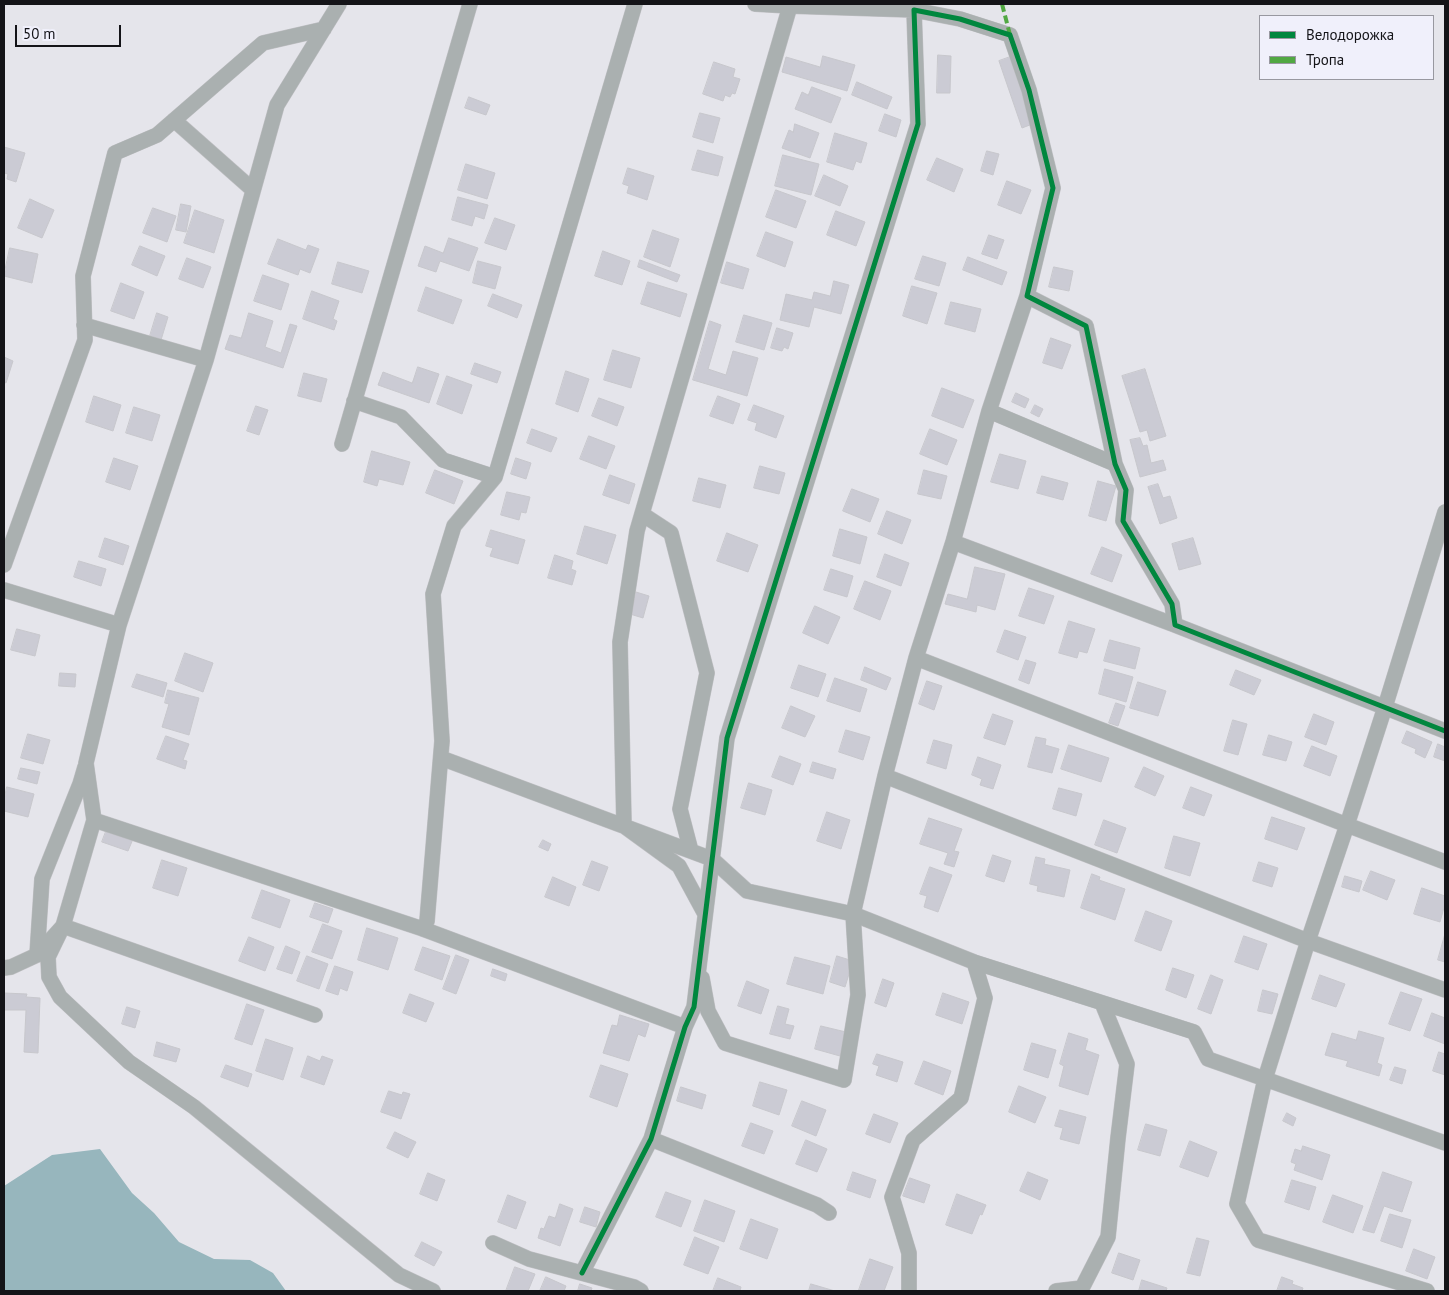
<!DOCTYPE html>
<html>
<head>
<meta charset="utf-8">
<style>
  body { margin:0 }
  #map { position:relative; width:1449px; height:1295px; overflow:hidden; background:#e5e5eb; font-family:"PT Sans",sans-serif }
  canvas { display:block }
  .frame { position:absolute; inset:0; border:5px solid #141418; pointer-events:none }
  .legend { position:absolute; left:1259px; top:15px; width:175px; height:65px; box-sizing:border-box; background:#f0f0fb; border:1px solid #9898a0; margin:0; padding:6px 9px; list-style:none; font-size:15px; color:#141418 }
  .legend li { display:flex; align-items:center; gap:10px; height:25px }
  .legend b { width:25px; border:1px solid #9898a0 }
  .scale { position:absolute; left:15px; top:25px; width:106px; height:22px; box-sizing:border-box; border:2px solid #141418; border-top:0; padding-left:6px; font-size:15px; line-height:18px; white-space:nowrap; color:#141418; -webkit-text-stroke:4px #f0f0fb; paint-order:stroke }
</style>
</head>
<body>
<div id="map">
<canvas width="1449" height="1295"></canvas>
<div class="frame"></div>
<ul class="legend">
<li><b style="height:6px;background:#00873e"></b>Велодорожка</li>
<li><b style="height:6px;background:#51a842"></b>Тропа</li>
</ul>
<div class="scale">50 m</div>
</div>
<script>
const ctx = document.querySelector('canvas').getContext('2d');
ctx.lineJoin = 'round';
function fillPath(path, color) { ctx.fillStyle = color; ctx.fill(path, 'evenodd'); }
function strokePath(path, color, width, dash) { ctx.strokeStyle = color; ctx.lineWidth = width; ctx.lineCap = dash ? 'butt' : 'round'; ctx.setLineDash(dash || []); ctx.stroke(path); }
const water = new Path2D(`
  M100 1149 132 1193 154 1213 179 1242 214 1259 250 1260 273 1273 286 1291H4V1186L52 1155Z`);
const building = new Path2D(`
  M938 55 951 56 950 93H937Z
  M823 56 855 65 847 91 782 72 786 57 820 67Z
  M1013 56 1035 123 1022 128 999 61Z
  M714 62 735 69 733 77 740 79 735 94 732 93 730 97 725 95 723 101 703 94Z
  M857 82 892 97 887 109 852 95Z
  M812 87 841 98 831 123 795 109 802 92 808 95Z
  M469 97 490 105 486 115 465 108Z
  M700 113 720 118 713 143 693 137Z
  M885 114 901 120 896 137 879 131Z
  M795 124 819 133 810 158 782 148 789 130 793 132Z
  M835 133 867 143 861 163 856 161 853 170 827 162Z
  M4 147 25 153 16 182 7 179 8 174 4 173Z
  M698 150 723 157 718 176 692 170Z
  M987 151 999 154 993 175 981 171Z
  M783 155 819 164 811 195 775 186Z
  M937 158 963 169 954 192 927 180Z
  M466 164 495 173 487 199 458 190Z
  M628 168 654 176 647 200 627 193 629 186 623 184Z
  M824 175 848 186 840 206 815 196Z
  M1007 181 1031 190 1021 214 998 205Z
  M776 190 806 201 796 228 766 217Z
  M458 197 488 205 484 219 475 216 472 226 452 220Z
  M30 199 54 210 42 238 18 228Z
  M181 204 191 206 186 232 176 230Z
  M153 208 176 216 167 242 143 233Z
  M195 210 224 220 214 253 184 243Z
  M836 211 865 222 856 246 827 235Z
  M495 218 515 225 506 250 485 243Z
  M653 230 679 239 670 267 644 257Z
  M766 232 793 242 785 267 757 256Z
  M989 235 1004 240 997 259 982 254Z
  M449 238 478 248 469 271 440 261 436 272 418 266 425 246 443 253Z
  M278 239 306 250 308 245 319 249 310 273 300 269 298 275 268 264Z
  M140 246 165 256 157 276 132 265Z
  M10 248 38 254 32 283 4 276Z
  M603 251 630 261 622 285 595 276Z
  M923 256 946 263 939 286 915 279Z
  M968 257 1007 272 1002 285 963 270Z
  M187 258 211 267 203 288 179 279Z
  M640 260 680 275 677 282 638 267Z
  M478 261 501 267 495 289 473 283Z
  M338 262 369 271 362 293 332 284Z
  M727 262 749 269 743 289 721 283Z
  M1054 267 1073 271 1069 291 1049 287Z
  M263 275 289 284 281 310 254 301Z
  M834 281 849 285 841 314 814 307 809 327 780 320 786 294 812 300 814 292 830 296Z
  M648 282 687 294 680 317 641 304Z
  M121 283 144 292 134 319 111 311Z
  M912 286 937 293 927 324 903 316Z
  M426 287 462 300 453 324 418 311Z
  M312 291 339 301 333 319 337 321 334 330 303 319Z
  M493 294 522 305 517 318 488 306Z
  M951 302 981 309 975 332 945 324Z
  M157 313 168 317 161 340 150 336Z
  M249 313 273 321 265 347 281 353 290 324 297 326 283 368 225 349 230 335 241 338Z
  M744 315 772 323 764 350 736 342Z
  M710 321 721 325 708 369 726 375 733 351 758 358 747 396 693 380Z
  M777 328 793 333 788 349 784 347 782 351 771 348Z
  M1051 338 1071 345 1062 369 1043 363Z
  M613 350 640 358 631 388 604 380Z
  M4 357 13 361 6 383 4 382Z
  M475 363 501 372 497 383 471 374Z
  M418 367 439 374 429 403 378 385 383 372 412 383Z
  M1145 369 1166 436 1150 441 1147 430 1140 432 1122 376Z
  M566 371 589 379 578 412 556 404Z
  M304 373 327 379 321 402 298 396Z
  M447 376 472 385 462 414 437 404Z
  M942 388 974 400 963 428 932 416Z
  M1016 393 1029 399 1025 408 1012 402Z
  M94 396 121 405 113 431 86 422Z
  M718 396 740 404 733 424 710 416Z
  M599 398 624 407 617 426 592 416Z
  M754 405 784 416 776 438 755 430 757 423 748 420Z
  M1035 405 1043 409 1039 417 1031 413Z
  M256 406 268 410 259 435 247 431Z
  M134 407 160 415 152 441 126 433Z
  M532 429 557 438 551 452 527 443Z
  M930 429 957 440 947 465 920 454Z
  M589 436 615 446 606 469 580 459Z
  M1140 438 1143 446 1147 445 1151 463 1163 460 1166 470 1140 477 1130 440Z
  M372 451 410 462 403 485 379 479 377 486 364 482Z
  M1000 454 1026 461 1018 489 991 482Z
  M114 458 138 466 130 490 106 482Z
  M516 458 531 463 526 479 511 474Z
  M760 466 785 473 779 494 754 488Z
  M435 470 463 481 454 504 426 493Z
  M924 470 947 476 941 499 918 494Z
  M610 475 635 484 629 504 603 495Z
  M1042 476 1068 483 1063 500 1037 493Z
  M699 478 726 485 720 508 693 501Z
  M1098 481 1116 486 1106 521 1089 516Z
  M1158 484 1163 498 1170 496 1177 518 1160 524 1148 487Z
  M852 489 879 499 870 522 843 511Z
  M507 492 530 497 526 513 521 512 519 520 501 515Z
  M887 511 911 520 902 544 878 534Z
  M585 526 616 535 607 564 577 554Z
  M840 529 867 537 860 564 833 556Z
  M491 530 525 540 518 564 490 556 493 548 486 546Z
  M727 533 758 545 748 572 717 561Z
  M105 538 129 546 123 565 99 557Z
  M1193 538 1201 564 1179 570 1172 544Z
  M1102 547 1122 555 1112 582 1091 574Z
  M885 554 909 563 901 586 877 577Z
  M555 555 573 561 571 569 576 571 572 585 548 578Z
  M79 561 106 569 101 586 74 577Z
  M975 567 1005 574 995 610 977 605 976 612 945 604 948 594 967 599Z
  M831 569 853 576 847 597 824 590Z
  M865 581 891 591 880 620 854 609Z
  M1029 588 1054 596 1044 624 1019 616Z
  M636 592 649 596 643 618 630 614Z
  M815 606 840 617 828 644 803 633Z
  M1069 621 1095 629 1087 653 1079 651 1077 658 1059 653Z
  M17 629 40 635 35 656 11 650Z
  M1005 630 1026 637 1018 660 997 652Z
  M1110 640 1140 648 1135 669 1104 661Z
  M185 653 213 663 203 692 175 681Z
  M1026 660 1036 663 1029 684 1019 680Z
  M799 665 826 674 818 697 791 688Z
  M865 667 891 678 886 690 861 680Z
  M1105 669 1133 677 1126 702 1099 694Z
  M1236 670 1261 680 1254 695 1230 685Z
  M60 673 76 674 75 687 59 686Z
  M137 674 167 683 163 697 132 687Z
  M835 678 867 689 860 712 827 701Z
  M927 681 942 686 934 710 919 704Z
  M1138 682 1166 691 1158 716 1130 708Z
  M168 690 199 698 189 735 162 727 169 704 165 703Z
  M1116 703 1125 706 1118 726 1109 723Z
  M791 706 815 716 805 737 782 728Z
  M993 714 1013 721 1005 745 984 738Z
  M1314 714 1334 722 1326 745 1305 737Z
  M1233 720 1247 724 1238 755 1224 751Z
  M846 730 870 737 863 760 839 752Z
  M1407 731 1432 742 1425 758 1415 753 1416 749 1402 743Z
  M28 734 50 740 43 764 21 758Z
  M1269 735 1292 742 1286 761 1263 755Z
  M166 736 189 744 183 760 187 761 185 769 157 759Z
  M1036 737 1046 739 1045 745 1059 749 1052 773 1028 767Z
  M934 740 952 745 946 769 927 763Z
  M1438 744 1445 747V761L1434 757Z
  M1069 745 1109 758 1101 782 1061 769Z
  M1312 746 1337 756 1330 776 1304 766Z
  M780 756 801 764 793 785 772 777Z
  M978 757 1001 765 993 789 980 785 982 779 972 775Z
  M813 762 836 769 833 779 810 772Z
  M1144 767 1164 776 1155 796 1135 787Z
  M21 768 40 772 37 784 18 779Z
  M749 783 772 790 765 815 741 808Z
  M7 787 34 794 28 817 4 811V800Z
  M1191 787 1212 795 1204 816 1183 808Z
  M1059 788 1082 794 1076 816 1053 809Z
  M827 812 850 820 841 849 817 841Z
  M1272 817 1305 828 1297 850 1265 839Z
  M929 818 962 829 954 851 959 852 954 867 944 864 948 853 920 844Z
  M1104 820 1126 828 1117 853 1095 845Z
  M107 829 133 839 128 851 102 842Z
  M1174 836 1200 843 1190 876 1165 868Z
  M543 840 551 844 548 851 539 847Z
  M993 855 1011 861 1004 882 986 876Z
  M1036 857 1045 859 1044 864 1070 870 1064 897 1037 891 1038 886 1030 884Z
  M162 860 187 868 178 896 153 888Z
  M592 861 608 867 599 891 583 885Z
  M1259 862 1278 868 1272 887 1253 881Z
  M930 867 952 875 938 912 924 907 927 896 920 894Z
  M1371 871 1395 880 1387 900 1363 890Z
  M1092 874 1100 877 1099 880 1125 889 1115 920 1081 908Z
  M1345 876 1362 881 1359 892 1342 887Z
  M553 877 576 887 569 906 545 897Z
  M1422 888 1445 896V904L1440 922 1414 914Z
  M262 890 290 900 280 928 252 918Z
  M315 903 333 909 328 923 310 917Z
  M1146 911 1172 921 1161 951 1135 941Z
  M323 924 342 931 332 959 312 952Z
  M367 928 398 938 388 970 358 960Z
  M1445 934V962L1438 960Z
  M1244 936 1267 944 1258 970 1235 962Z
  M249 937 274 947 265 971 239 961Z
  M286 946 300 952 292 974 277 969Z
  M423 947 450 956 442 980 415 970Z
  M456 955 469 960 456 994 443 989Z
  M307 956 328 964 319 989 297 981Z
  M837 956 853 961 845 987 830 982Z
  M795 957 830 966 823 994 787 984Z
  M335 966 353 972 347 991 340 988 338 995 326 991Z
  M1173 968 1194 975 1186 998 1166 990Z
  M493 969 507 974 505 981 491 976Z
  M1211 975 1223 980 1211 1014 1198 1009Z
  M1320 975 1345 984 1336 1007 1312 999Z
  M883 979 894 983 886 1007 875 1003Z
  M747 981 769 990 761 1014 738 1006Z
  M1263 990 1278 994 1272 1014 1258 1011Z
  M1401 992 1422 999 1410 1031 1389 1024Z
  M4 993 27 994 26 997 40 998 38 1053 24 1052 26 1010H4Z
  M943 993 969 1002 962 1024 936 1015Z
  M410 994 434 1003 426 1022 403 1013Z
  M247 1004 264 1010 252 1045 235 1039Z
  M778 1006 789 1009 785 1024 794 1026 790 1039 770 1034Z
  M127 1007 140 1011 135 1028 122 1024Z
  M1432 1013 1445 1018V1044L1424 1036Z
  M620 1015 649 1024 645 1037 638 1034 629 1061 603 1053 612 1025 617 1026Z
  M821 1026 846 1032 840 1056 815 1049Z
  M1359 1031 1384 1038 1377 1063 1382 1065 1379 1076 1346 1066 1348 1061 1325 1055 1332 1033 1356 1040Z
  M1069 1033 1088 1039 1085 1050 1099 1055 1088 1095 1059 1086 1064 1066 1060 1064Z
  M266 1039 293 1048 283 1080 256 1071Z
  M157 1042 180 1049 176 1062 154 1056Z
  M1032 1043 1056 1050 1048 1078 1024 1070Z
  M1439 1052 1445 1054V1075L1433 1071Z
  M877 1054 903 1062 897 1082 876 1075 879 1066 873 1064Z
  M308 1056 320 1061 322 1056 333 1060 324 1085 301 1077Z
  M924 1061 951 1071 943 1095 915 1084Z
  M226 1065 252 1074 248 1087 221 1077Z
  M601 1065 628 1074 617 1107 590 1097Z
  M1395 1067 1406 1070 1402 1084 1390 1080Z
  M760 1082 787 1090 779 1115 753 1106Z
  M1019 1086 1046 1097 1035 1123 1009 1112Z
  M681 1087 706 1095 702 1109 677 1101Z
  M389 1091 402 1095 403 1092 410 1094 401 1119 381 1112Z
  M802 1101 826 1110 816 1136 792 1126Z
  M1060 1110 1086 1117 1079 1144 1060 1139 1063 1128 1055 1126Z
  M1287 1113 1296 1118 1293 1126 1283 1121Z
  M874 1114 898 1123 890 1143 866 1134Z
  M751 1123 773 1131 764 1154 742 1146Z
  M1146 1124 1167 1130 1160 1156 1138 1150Z
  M395 1132 416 1142 408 1158 387 1148Z
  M806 1140 827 1149 817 1172 796 1164Z
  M1190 1141 1217 1152 1208 1177 1180 1167Z
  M1303 1146 1330 1155 1322 1180 1294 1170 1296 1164 1291 1162 1295 1149 1301 1151Z
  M853 1172 876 1180 870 1198 847 1190Z
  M1028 1172 1048 1180 1040 1200 1020 1191Z
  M1383 1172 1412 1182 1402 1212 1384 1206 1374 1233 1363 1230Z
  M428 1173 445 1180 437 1201 420 1194Z
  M910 1178 930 1185 924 1203 903 1196Z
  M1292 1180 1316 1187 1309 1210 1285 1202Z
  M666 1192 691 1201 681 1227 656 1217Z
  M957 1194 986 1205 982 1215 980 1214 972 1234 946 1225Z
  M508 1195 526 1202 516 1229 498 1222Z
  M1333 1195 1363 1206 1353 1233 1323 1222Z
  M705 1200 735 1211 724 1242 694 1231Z
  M560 1204 573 1209 560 1246 538 1238 541 1228 544 1229 549 1216 555 1218Z
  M585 1207 600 1212 596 1227 580 1222Z
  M1390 1214 1411 1220 1402 1248 1381 1241Z
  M751 1219 778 1229 767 1259 740 1249Z
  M695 1237 719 1247 708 1274 684 1265Z
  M1197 1238 1209 1241 1200 1276 1187 1273Z
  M422 1242 442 1252 434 1266 415 1256Z
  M1414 1249 1435 1257 1427 1279 1406 1271Z
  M1119 1253 1140 1260 1133 1280 1112 1273Z
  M870 1259 893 1267 884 1291H864L859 1290Z
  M515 1267 535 1274 528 1291H506Z
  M546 1277 566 1286 564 1291H540Z
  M1282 1277 1293 1281 1292 1284 1303 1288 1302 1291H1277Z
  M718 1278 741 1287 740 1291H713Z
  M1142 1280 1167 1288 1166 1291H1139Z
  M580 1284 592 1288 591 1291H578Z
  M811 1284 835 1291H809Z`);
const minor = new Path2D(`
  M790 4V6L914 10 915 4
  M174 120 253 190
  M1027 296 989 411 1115 464
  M84 325 206 360
  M354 401 401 417 443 460 495 477 635 4
  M989 411 953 542 1175 625
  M342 444 470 4
  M1445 512 1385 707 1347 825 1445 862
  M642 514 671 533 707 673 680 809 691 851
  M4 565 85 340 83 276 115 153 157 135 263 43 324 29
  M4 590 119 625
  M916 658 1347 825 1308 941 885 776 916 658 953 542
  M441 758 712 859 747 891 853 914 974 962 985 998 961 1098 913 1140 892 1197 909 1253V1291
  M94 820 423 929 685 1027
  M705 914 679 866 624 826 620 642 637 531 790 6 755 4
  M423 929 427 921 442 741 433 594 454 526 495 477
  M37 955 42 879 80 784 85 767
  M974 962 1194 1032 1208 1059 1265 1079 1308 941 1445 990
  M4 968 11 967 37 955 63 926 94 820 86 763 119 625 206 360 277 105 339 4
  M702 978 708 1011 725 1043 844 1080 858 995 853 914 885 776
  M315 1015 63 926 48 957 49 977 60 997 129 1062 194 1107 399 1275 433 1291
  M651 1139 817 1205 829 1213
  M493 1243 529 1259 634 1287 641 1291
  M582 1273 651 1139 685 1027 694 1007 727 738 918 124 914 10 960 19 1010 35 1029 90 1053 188 1027 296 1086 326 1115 464 1126 490 1123 521 1172 604 1175 625 1445 731
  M1056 1291 1082 1288 1108 1237 1118 1138 1127 1064 1102 1003
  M1427 1291 1258 1240 1237 1204 1265 1079 1445 1143`);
const quiet = new Path2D(`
  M1002 4 1010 35`);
const cycleway = new Path2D(`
  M582 1273 651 1139 685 1027 694 1007 727 738 918 124 914 10 960 19 1010 35 1029 90 1053 188 1027 296 1086 326 1115 464 1126 490 1123 521 1172 604 1175 625 1445 731`);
fillPath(water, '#97b6bd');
fillPath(building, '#cbcbd4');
strokePath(building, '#c7c7cc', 1);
strokePath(minor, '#c0c0c4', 16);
strokePath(minor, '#aab0b0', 15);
strokePath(quiet, '#51a842', 4, [8, 4]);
strokePath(cycleway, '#00873e', 5);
</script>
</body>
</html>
